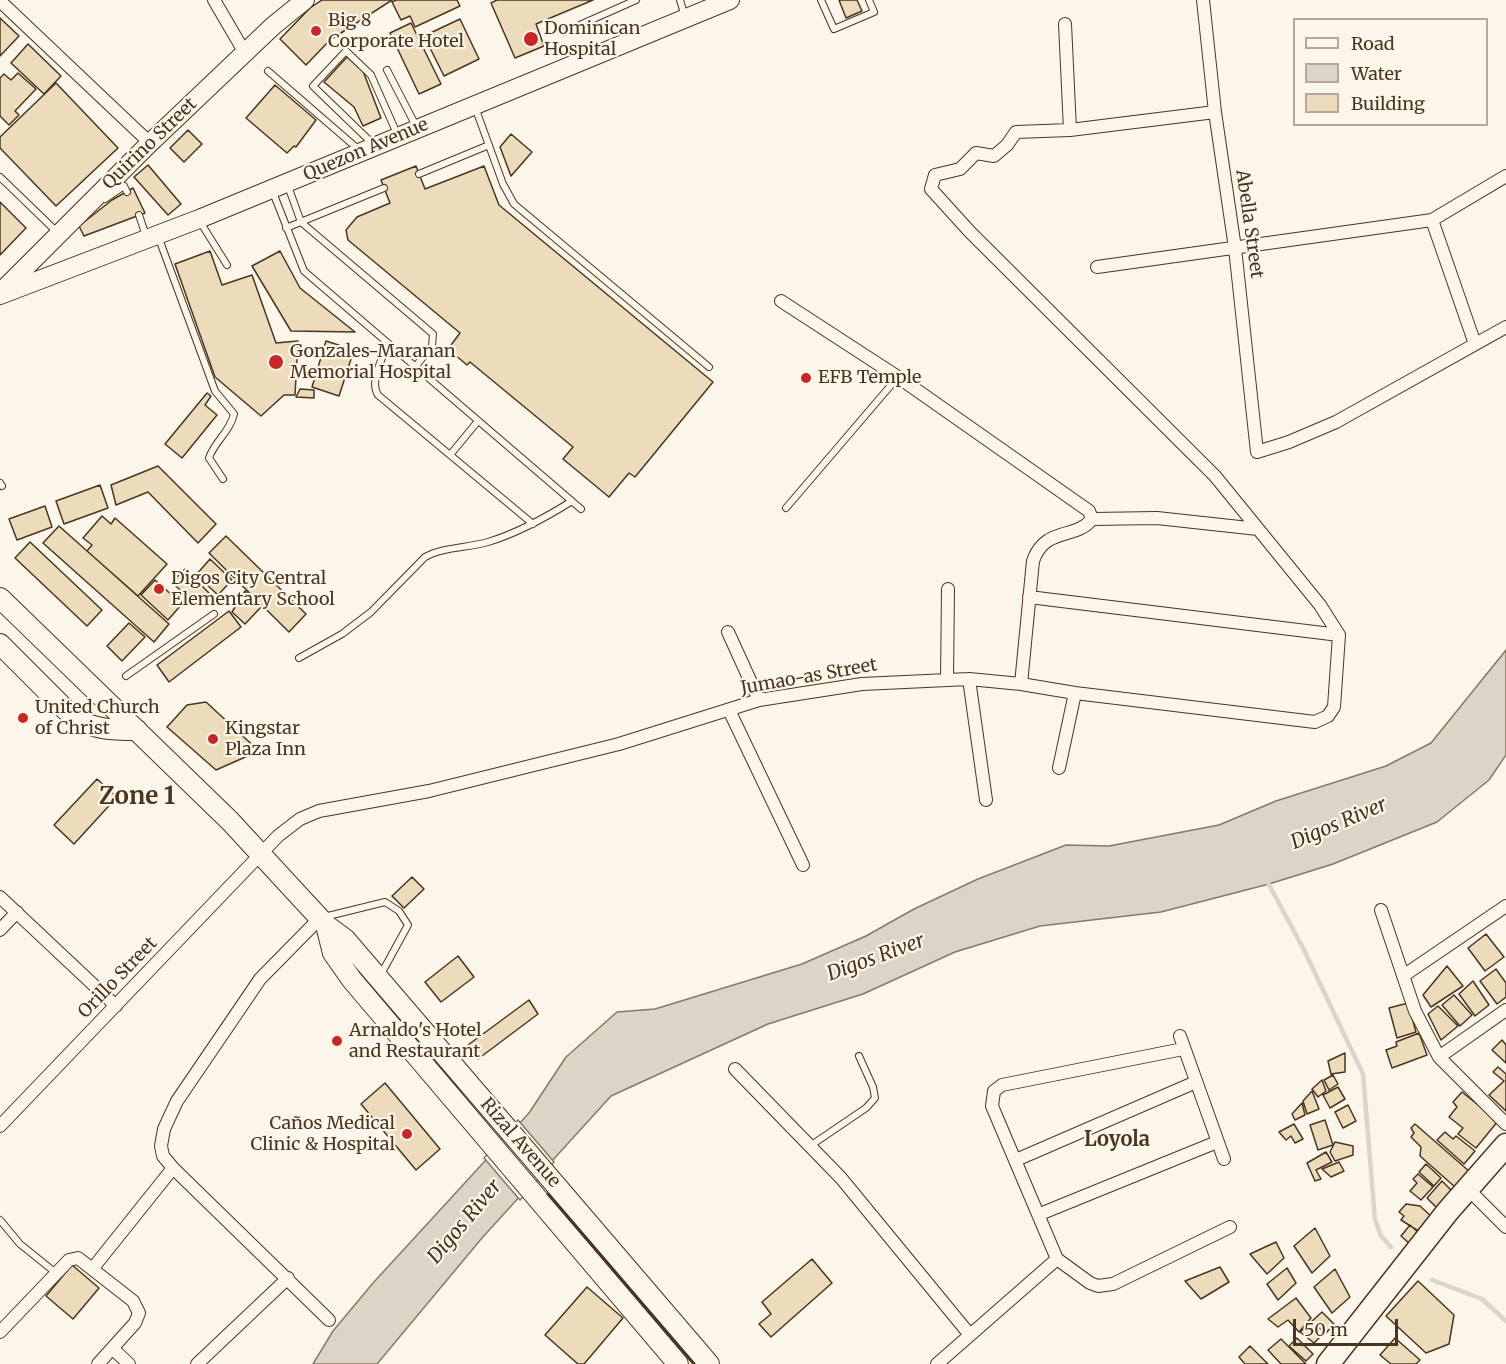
<!DOCTYPE html>
<html>
<head>
<meta charset="utf-8">
<style>
  body { margin:0 }
  #map { position:relative; width:1506px; height:1364px; overflow:hidden; background:#fbf6e9; font-family:Merriweather,serif }
  canvas { display:block }
  .legend { position:absolute; left:1293px; top:18px; width:195px; height:108px; box-sizing:border-box; background:#fbf6e9; border:2px solid #b4a999; margin:0; padding:8px 10px; list-style:none; font-size:18px; color:#4a3520 }
  .legend li { display:flex; align-items:center; gap:12px; height:30px }
  .legend b { width:30px; border:2px solid #b4a999 }
  .scale { position:absolute; left:1293px; top:1319px; width:105px; height:27px; box-sizing:border-box; border:3px solid #4a3520; border-top:0; padding-left:8px; font-size:18px; line-height:21px; white-space:nowrap; color:#4a3520; -webkit-text-stroke:4px #fbf6e9; paint-order:stroke }
</style>
</head>
<body>
<div id="map">
<canvas width="1506" height="1364"></canvas>
<ul class="legend">
<li><b style="height:8px;background:#fbf6e9"></b>Road</li>
<li><b style="height:16px;background:#dcd4c6"></b>Water</li>
<li><b style="height:16px;background:#ecdcbc"></b>Building</li>
</ul>
<div class="scale">50 m</div>
</div>
<script>
const ctx = document.querySelector('canvas').getContext('2d');
ctx.lineJoin = 'round';
function fillPath(path, color) { ctx.fillStyle = color; ctx.fill(path, 'evenodd'); }
function strokePath(path, color, width, dash) { ctx.strokeStyle = color; ctx.lineWidth = width; ctx.lineCap = dash ? 'butt' : 'round'; ctx.setLineDash(dash || []); ctx.stroke(path); }
function write(font, color, halo, rows, align = 'center') {
  ctx.font = font + ' Merriweather,serif'; ctx.lineWidth = 4.5; ctx.setLineDash([]); ctx.textBaseline = 'middle'; ctx.strokeStyle = halo; ctx.fillStyle = color; for (const [text, x, y, turn = 0] of rows) {
    ctx.save(); ctx.translate(x, y); ctx.rotate((+turn || 0) * Math.PI / 180); ctx.textAlign = isNaN(turn) ? turn : align; if (halo) ctx.strokeText(text, 0, 0); ctx.fillText(text, 0, 0); ctx.restore();
  }
}
const water = new Path2D(`
  M1506 650V755L1489 780 1437 822 1333 864 1269 884 1161 912 1040 926 955 952 863 994 768 1024 611 1096 482 1238 377 1364H313L333 1331 373 1283 529 1113 566 1057 617 1012 655 1009 802 964 866 936 914 909 978 879 1066 845 1109 846 1219 825 1276 801 1386 766 1431 743Z`);
const pier = new Path2D(`
  M518 1120 554 1162 520 1200 484 1158Z`);
const stream = new Path2D(`
  M1266 879 1303 948 1363 1074 1375 1220 1381 1236 1391 1247
  M1432 1280 1482 1299 1506 1321`);
const building = new Path2D(`
  M322 0H392L330 40 306 65 280 39 310 8Z
  M396 0H457L460 6 415 27 410 16 401 20 392 2Z
  M497 0H593L536 24 544 46 515 58 491 3Z
  M839 0H857L862 11 846 18Z
  M0 18 19 36 0 56Z
  M460 19 479 59 444 76 424 36Z
  M411 23 441 84 419 94 390 33Z
  M28 44 61 76 44 94 11 63Z
  M347 57 363 71 381 118 363 126 354 107 324 82Z
  M18 73 36 89 15 111 19 115 9 125 0 116V78L4 74 11 80Z
  M56 83 118 148 56 206 0 148V137Z
  M275 85 316 120 296 147 294 146 287 153 246 118Z
  M188 130 202 144 184 162 170 148Z
  M511 134 532 152 511 176 500 147Z
  M148 165 181 204 168 215 134 177Z
  M416 166 425 189 484 166 499 205 713 382 635 477 629 473 609 497 563 459 573 447 470 362 467 365 448 349 460 333 348 240 346 230 357 217 390 203 381 180Z
  M133 188 145 213 84 236 79 226 112 200Z
  M0 202 26 228 0 255Z
  M210 251 222 285 252 275 276 343 298 341 295 395H284L261 416 215 377 175 264Z
  M280 251 300 288 355 332 291 331 252 266Z
  M326 341 354 350 339 396 312 387Z
  M300 389 314 390V398L296 397Z
  M207 393 211 396 205 405 217 415 182 458 165 444Z
  M158 466 216 524 198 543 148 492 116 505 111 485Z
  M100 485 108 508 64 524 56 501Z
  M45 506 52 527 17 540 9 519Z
  M102 516 111 524 115 518 167 564 138 596 87 551 92 545 83 538Z
  M59 526 169 624 154 642 43 543Z
  M226 536 306 614 289 632 209 553Z
  M30 542 102 610 87 626 15 558Z
  M210 559 232 580 218 595 196 575Z
  M185 569 209 593 196 606 172 582Z
  M155 580 182 604 168 620 141 595Z
  M245 591 262 606 245 624 232 612Z
  M229 611 241 627 169 682 157 665Z
  M129 623 145 637 122 661 107 646Z
  M206 702 259 751 216 770 167 727 187 705Z
  M97 779 117 797 74 844 54 825Z
  M412 877 424 889 404 908 392 896Z
  M1486 934 1504 957 1485 971 1468 948Z
  M458 956 474 977 441 1002 425 982Z
  M1447 966 1463 986 1431 1007 1423 995Z
  M1496 969 1506 983V997L1497 1004 1480 981Z
  M1473 981 1489 1005 1475 1016 1459 994Z
  M1454 995 1472 1015 1460 1026 1442 1005Z
  M529 1000 538 1014 478 1059 468 1045Z
  M1408 1003 1416 1032 1397 1038 1389 1008Z
  M1438 1006 1458 1026 1441 1040 1428 1014Z
  M1419 1033 1427 1055 1392 1068 1386 1050 1397 1046 1396 1042Z
  M1502 1040 1506 1045V1063L1492 1050Z
  M1345 1053V1072L1331 1074 1328 1061Z
  M1498 1067 1506 1074V1111L1489 1095 1504 1081 1493 1072Z
  M1333 1075 1338 1084 1329 1090 1324 1080Z
  M1322 1080 1326 1091 1318 1097 1312 1089Z
  M385 1083 440 1149 416 1170 361 1104Z
  M1338 1087 1345 1099 1330 1108 1323 1095Z
  M1312 1091 1319 1109 1307 1114 1303 1101Z
  M1462 1092 1498 1121 1476 1148 1458 1134 1463 1128 1449 1117 1457 1107 1453 1102Z
  M1302 1103 1305 1115 1295 1120 1292 1114Z
  M1348 1105 1356 1121 1343 1128 1335 1112Z
  M1325 1120 1333 1145 1318 1150 1310 1125Z
  M1294 1124 1303 1139 1295 1143 1291 1136 1286 1140 1279 1132Z
  M1415 1124 1470 1172 1455 1187 1420 1156 1421 1147 1411 1137 1414 1133 1411 1128Z
  M1445 1132 1453 1139 1456 1136 1475 1151 1464 1164 1437 1140Z
  M1335 1142 1353 1146V1155L1335 1161 1330 1152Z
  M1326 1152 1332 1162 1316 1170 1321 1179 1315 1181 1307 1163Z
  M1339 1162 1344 1171 1331 1177 1322 1169Z
  M1426 1164 1441 1178 1434 1186 1419 1172Z
  M1418 1174 1433 1187 1421 1200 1410 1191 1417 1183 1413 1179Z
  M1442 1181 1452 1191 1437 1208 1427 1198Z
  M1406 1204 1420 1206 1432 1217 1420 1232 1401 1220 1404 1216 1399 1212Z
  M1410 1225 1419 1233 1410 1244 1401 1236Z
  M1315 1228 1330 1256 1312 1273 1294 1246Z
  M1276 1242 1284 1258 1267 1274 1250 1254Z
  M812 1259 832 1283 771 1337 759 1324 771 1314 762 1302Z
  M72 1265 99 1288 73 1319 46 1296Z
  M1220 1267 1229 1282 1201 1299 1185 1281Z
  M1287 1268 1296 1283 1278 1300 1267 1284Z
  M1335 1269 1350 1297 1332 1313 1314 1287Z
  M1418 1281 1454 1315 1449 1344 1426 1353 1386 1316Z
  M587 1287 623 1318 584 1364H578L545 1335Z
  M1296 1298 1311 1318 1299 1332 1288 1320 1278 1327 1268 1319Z
  M1322 1312 1334 1324 1326 1333 1311 1322Z
  M1310 1324 1321 1336 1314 1343 1300 1332Z
  M1297 1338 1313 1354 1306 1361 1289 1346Z
  M1395 1338 1420 1360 1416 1364H1391L1380 1355Z
  M1281 1339 1306 1364H1281L1268 1350Z
  M1250 1346 1268 1364H1245L1239 1357Z`);
const lane = new Path2D(`
  M680 0 685 17
  M821 0 834 29 874 12 869 0
  M564 32 636 0
  M387 70 417 128
  M268 71 358 149
  M475 107 503 184 514 204 709 367
  M373 144 313 86 346 51 371 75 398 136
  M419 174 489 145
  M0 177 57 232
  M288 186 301 222 433 334 432 346 415 367
  M272 190 304 271 581 509
  M105 199 124 186 127 192
  M139 215 146 236
  M199 220 227 265
  M286 228 384 188
  M158 236 215 391 234 414C230 432 214 442 209 458L223 479
  M388 344C383 357 369 381 378 395L533 524
  M450 455 478 421
  M0 483 2 486
  M786 508 898 377
  M299 658 342 634 371 612 425 557C443 547 467 548 488 542 518 533 545 518 572 501
  M126 676 214 614
  M324 917 385 902 399 911 408 925 380 976
  M810 1146 866 1108 875 1098 873 1087 859 1056
  M0 1220 20 1244 56 1273`);
const street = new Path2D(`
  M214 0 245 53
  M1203 0 1215 112 1235 248 1257 452 1289 442 1336 422 1506 327
  M0 1 150 143
  M1065 24 1070 130
  M1432 220 1475 344
  M1097 267 1432 220 1506 176
  M781 301 898 377 1089 511 1092 519
  M1029 597 1339 635
  M728 632 759 700
  M969 679 986 800
  M947 680 948 589
  M1021 684 1033 561C1045 526 1076 540 1092 519L1157 518 1258 529
  M729 710 803 865
  M1059 768 1075 693
  M0 897 116 1006
  M1381 910 1415 1011 1439 1057 1506 1124
  M320 918 260 979 177 1101 164 1129 161 1146 163 1156 173 1168 329 1320
  M0 930 17 912
  M1403 976 1506 906
  M1180 1036 1224 1159
  M1183 1049 1002 1085 994 1091 992 1106 1057 1259 1090 1283 1098 1286 1113 1284 1230 1227
  M1439 1057 1506 1010
  M735 1069 841 1178 970 1335
  M0 1126 278 836 300 819 319 811 429 791 619 744 759 700 862 684 969 679 1021 684 1075 693 1315 722 1328 716 1334 707 1339 635 1320 605 1215 476 970 232 931 189 935 175 960 169 976 153 994 156 1007 145 1016 132 1070 130 1215 112
  M1016 1160 1196 1082
  M1467 1188 1506 1227
  M1040 1214 1217 1142
  M93 1268 173 1168
  M0 1332 69 1260 78 1258 133 1301 139 1313 135 1323 98 1364
  M113 1349 129 1364
  M197 1364 288 1278
  M937 1364 1057 1259`);
const secondary = new Path2D(`
  M0 293 150 143 273 26 305 0
  M0 295 199 219 730 0`);
const primary = new Path2D(`
  M0 598 230 821 326 925 345 939 709 1364
  M0 644 73 717C95 730 112 730 137 730
  M326 925 333 953 352 980 678 1364`);
const highway = new Path2D(`
  M1328 1364 1448 1211 1506 1145`);
const wall = new Path2D(`
  M548 1194 694 1364`);
const markers = [
  [316,31,6,"#c62828"],
  [531,39,8,"#c62828"],
  [276,362,8,"#c62828"],
  [806,378,6,"#c62828"],
  [159,589,6,"#c62828"],
  [23,718,6,"#c62828"],
  [213,739,6,"#c62828"],
  [337,1041,6,"#c62828"],
  [407,1134,6,"#c62828"]
];
const poiNames = [
  ["Big 8",328,21],
  ["Corporate Hotel",328,42],
  ["Dominican",544,29],
  ["Hospital",544,50],
  ["Gonzales-Maranan",290,352],
  ["Memorial Hospital",290,373],
  ["EFB Temple",818,378],
  ["Digos City Central",171,579],
  ["Elementary School",171,600],
  ["United Church",35,708],
  ["of Christ",35,729],
  ["Kingstar",225,729],
  ["Plaza Inn",225,750],
  ["Arnaldo's Hotel",349,1031],
  ["and Restaurant",349,1052],
  ["Caños Medical",395,1124,"right"],
  ["Clinic & Hospital",395,1145,"right"]
];
const streetNames = [
  ["Quirino Street",150,144,-44],
  ["Quezon Avenue",366,150,-23],
  ["Abella Street",1249,224,82],
  ["Jumao-as Street",809,677,-10],
  ["Orillo Street",118,978,-46],
  ["Rizal Avenue",520,1143,49]
];
const waterNames = [
  ["Digos River",1339,824,-23],
  ["Digos River",876,958,-20],
  ["Digos River",465,1222,-50]
];
const neighbourhoodNames = [
  ["Loyola",1117,1140]
];
const districtNames = [
  ["Zone 1",137,797]
];
fillPath(water, '#dcd4c6');
strokePath(water, '#887966', 1.5);
fillPath(pier, '#fbf6e9');
strokePath(pier, '#887966', 1.5);
strokePath(stream, '#dcd4c6', 4.5);
fillPath(building, '#ecdcbc');
strokePath(building, '#4a3520', 1.5);
strokePath(lane, '#4a3520', 8);
strokePath(street, '#4a3520', 14);
strokePath(secondary, '#4a3520', 20);
strokePath(primary, '#4a3520', 22);
strokePath(highway, '#4a3520', 25);
strokePath(lane, '#fbf6e9', 6);
strokePath(street, '#fbf6e9', 12);
strokePath(secondary, '#fbf6e9', 18);
strokePath(primary, '#fbf6e9', 20);
strokePath(highway, '#fbf6e9', 22);
strokePath(wall, '#4a3520', 3);
for (const [x, y, r, color] of markers) { const dot = new Path2D(); dot.arc(x, y, r, 0, 2 * Math.PI); ctx.fillStyle = color; ctx.fill(dot); strokePath(dot, '#fbf6e9', 2); }
write('18px', '#4a3520', '#fbf6e9', poiNames, 'left');
write('18px', '#4a3520', '#fbf6e9', streetNames);
write('italic 20px', '#4a3520', '#fbf6e9', waterNames);
write('bold 20px', '#4a3520', '#fbf6e9', neighbourhoodNames);
write('bold 24px', '#4a3520', '#fbf6e9', districtNames);
</script>
</body>
</html>
